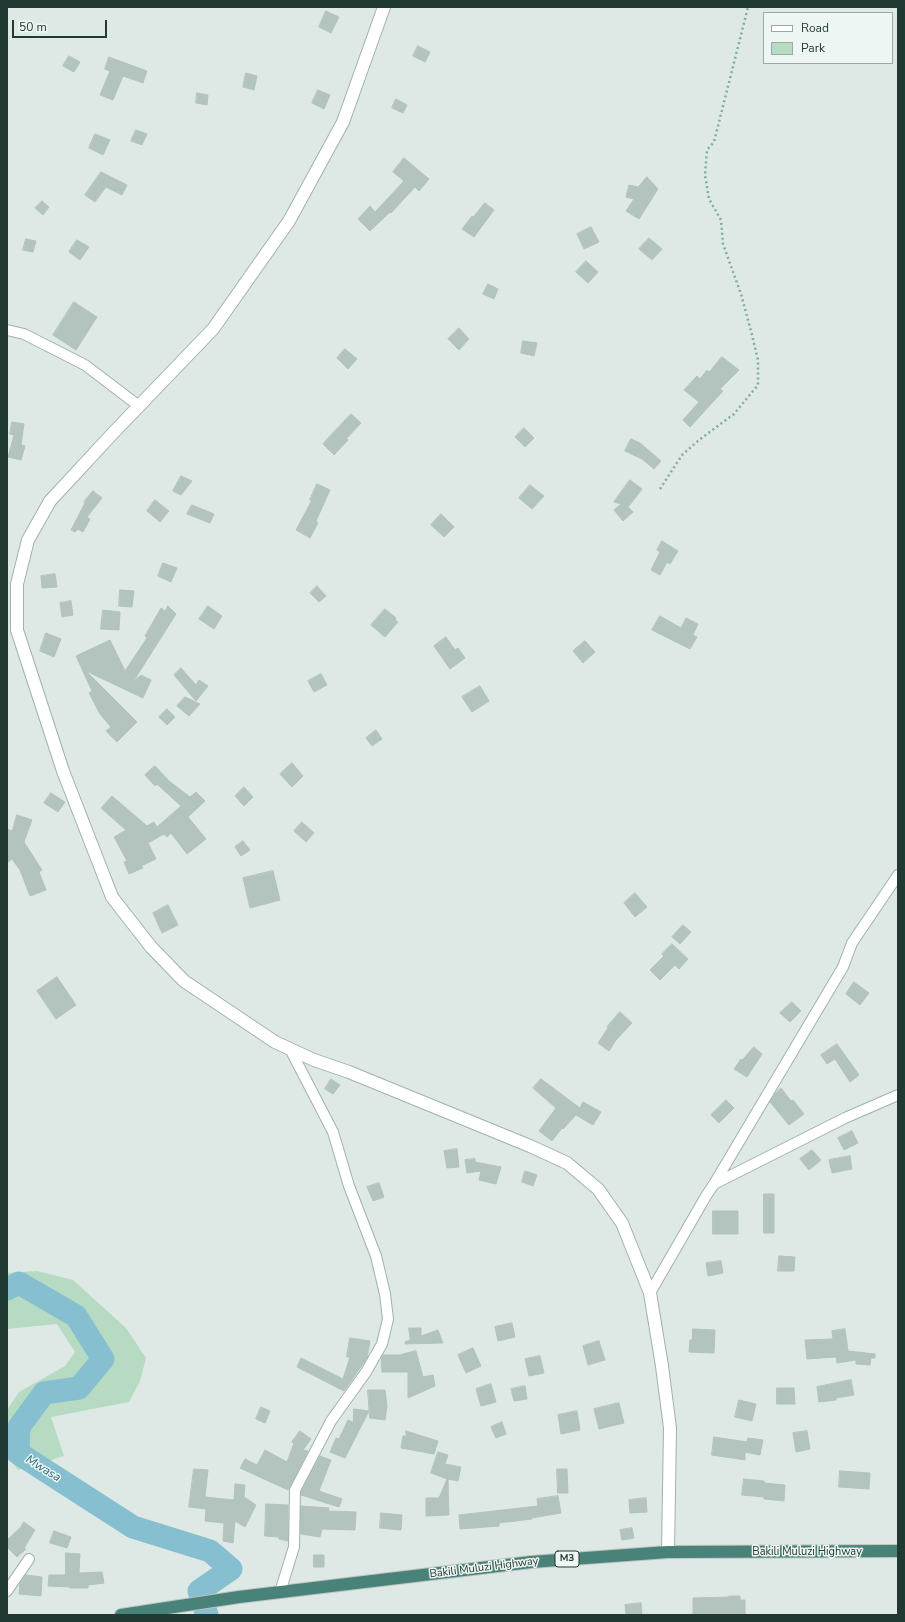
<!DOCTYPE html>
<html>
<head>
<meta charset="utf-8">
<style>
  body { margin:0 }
  #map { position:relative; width:905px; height:1622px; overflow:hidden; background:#dee9e5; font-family:"Nunito Sans",sans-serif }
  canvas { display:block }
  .frame { position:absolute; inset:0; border:8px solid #203933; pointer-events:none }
  .legend { position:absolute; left:763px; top:12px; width:130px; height:52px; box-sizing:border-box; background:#eef6f3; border:1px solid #9caaa6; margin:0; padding:5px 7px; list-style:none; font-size:12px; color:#203933 }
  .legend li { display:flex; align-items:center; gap:8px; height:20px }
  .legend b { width:20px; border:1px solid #9caaa6 }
  .scale { position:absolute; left:12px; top:20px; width:95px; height:18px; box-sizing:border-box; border:2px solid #203933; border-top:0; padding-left:5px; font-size:12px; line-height:14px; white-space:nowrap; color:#203933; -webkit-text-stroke:3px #eef6f3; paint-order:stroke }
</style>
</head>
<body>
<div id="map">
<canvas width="905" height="1622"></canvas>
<div class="frame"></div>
<ul class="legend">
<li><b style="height:5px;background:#fff"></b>Road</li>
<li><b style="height:11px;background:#b6dbc2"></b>Park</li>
</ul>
<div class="scale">50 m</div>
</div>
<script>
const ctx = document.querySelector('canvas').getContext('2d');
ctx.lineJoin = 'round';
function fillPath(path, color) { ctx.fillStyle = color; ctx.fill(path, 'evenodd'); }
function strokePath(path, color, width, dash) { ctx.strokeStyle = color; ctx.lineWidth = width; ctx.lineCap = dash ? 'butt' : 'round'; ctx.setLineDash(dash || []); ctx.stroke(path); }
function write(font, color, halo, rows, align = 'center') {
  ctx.font = font + ' "Nunito Sans",sans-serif'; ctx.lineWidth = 3; ctx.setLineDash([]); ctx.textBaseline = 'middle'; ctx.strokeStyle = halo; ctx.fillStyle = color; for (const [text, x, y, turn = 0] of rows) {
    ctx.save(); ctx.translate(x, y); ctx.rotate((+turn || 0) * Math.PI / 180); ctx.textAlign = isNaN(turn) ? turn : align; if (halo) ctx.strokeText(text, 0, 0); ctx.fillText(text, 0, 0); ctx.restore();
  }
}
const green = new Path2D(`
  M37 1271 73 1280 126 1328 146 1358 140 1381 129 1402 51 1417 64 1456 18 1470 7 1456V1410L19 1392 65 1366 75 1352 57 1324 7 1329V1273Z`);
const river = new Path2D(`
  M7 1289 19 1283 76 1316 103 1359 79 1388 44 1393 19 1427 18 1453 133 1527 210 1551 231 1569 199 1591 207 1615`);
const building = new Path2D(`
  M326 11 339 17 331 33 319 27Z
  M418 46 430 52 425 62 413 56Z
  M69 56 80 62 74 72 63 66Z
  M109 57 147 71 143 83 123 76 113 100 100 95 110 71 105 69Z
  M246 73 257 76 254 90 243 87Z
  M318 90 330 95 324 109 312 103Z
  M197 93 208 95 207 105 196 103Z
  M396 99 407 105 403 113 392 108Z
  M136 130 147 134 142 145 131 141Z
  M95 134 110 140 103 155 89 148Z
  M404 158 429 179 419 191 415 187 391 213 390 212 370 231 358 219 370 206 375 212 404 181 393 172Z
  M101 172 127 185 122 195 106 187 95 202 85 195Z
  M647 177 658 189 639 219 626 211 634 199 626 197 629 185 638 187Z
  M42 201 49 207 43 215 35 208Z
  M485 203 494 210 474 237 462 229 472 216 473 217Z
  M591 227 599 242 584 249 577 234Z
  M649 238 662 249 652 260 639 249Z
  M26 239 36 241 33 252 23 250Z
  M77 240 89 247 80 260 69 252Z
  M586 261 598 272 588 283 576 272Z
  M488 284 498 289 494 299 483 294Z
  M74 302 97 317 76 350 53 335Z
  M459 328 469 339 459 350 448 339Z
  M523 341 537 343 534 356 521 353Z
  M345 349 357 359 348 369 337 358Z
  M722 357 739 370 720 389 723 391 690 427 683 420 699 402 684 390 697 376 700 379 707 370 709 372Z
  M351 414 361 423 346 439 348 440 334 455 323 444Z
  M12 422 24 424 21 445 25 446 21 460 8 457 14 435 10 434Z
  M524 428 534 438 525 447 515 437Z
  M631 439 640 443 661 461 654 469 642 459 625 451Z
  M181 476 192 481 181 495 173 491Z
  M630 480 642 489 629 506H627L633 512 623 521 614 510 621 504 614 502Z
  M317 484 330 490 316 521 318 523 310 538 296 530 312 500H310Z
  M530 485 544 496 532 509 519 498Z
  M93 491 102 498 87 517 90 519 83 532 78 529 75 532 71 530 85 503 84 502Z
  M155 500 169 511 160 522 147 511Z
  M192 505 214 514 210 523 187 514Z
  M441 514 454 527 444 537 431 525Z
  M662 541 678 551 670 564 667 562 660 575 651 570 660 552 657 550Z
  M163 563 177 568 171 582 158 576Z
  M55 574 57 587 42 588 41 576Z
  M317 586 326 596 319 602 310 593Z
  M120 590 134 591 132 607 119 606Z
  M71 601 73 615 62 617 60 603Z
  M168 606 176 614 133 682 141 675 151 680 143 698 86 671 137 722 117 742 106 731 111 727 100 714 89 693 92 691 76 656 110 640 125 671 147 638 145 636 161 608 165 611Z
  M208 606 222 616 214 629 199 619Z
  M385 609 396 618 395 620 398 622 385 637 371 625Z
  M103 610 120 612 119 630 101 629Z
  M660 616 681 628 686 618 698 624 693 635 697 637 690 649 652 630Z
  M46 633 61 639 54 657 40 651Z
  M446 637 455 650 458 648 465 658 450 669 434 646Z
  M585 641 595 652 583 663 573 651Z
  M181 668 196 685 199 680 208 686 196 701 174 675Z
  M321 674 327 685 314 692 308 681Z
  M480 686 489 701 472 712 462 697Z
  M185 697 200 704 189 716 177 706Z
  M167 709 175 717 167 725 159 717Z
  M376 730 382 739 372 746 366 738Z
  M292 763 303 776 292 787 280 774Z
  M155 766 169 781 190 797 196 792 205 801 188 817 206 839 187 854 171 833 167 837 164 834 148 843 156 859 141 866 143 868 129 874 124 862 127 861 114 837 126 830 101 808 112 796 147 826 154 822 157 827 181 806 157 784 155 786 145 775Z
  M244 787 253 797 244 806 235 796Z
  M51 793 65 802 58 812 44 803Z
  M17 815 32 820 24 842 42 870 39 872 46 890 30 896 20 870 12 859 7 863V829L12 831Z
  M302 822 314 833 306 842 294 831Z
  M243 841 250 850 241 856 235 847Z
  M273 871 280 900 250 908 243 878Z
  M635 893 647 907 635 917 624 903Z
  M168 905 178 925 162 933 153 913Z
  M683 925 691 932 680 944 672 937Z
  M672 944 688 959 679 969 675 965 660 980 650 970 664 956 662 954Z
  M57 977 76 1005 56 1019 37 991Z
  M854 982 869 993 860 1005 846 994Z
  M792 1002 801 1011 790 1022 780 1013Z
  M620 1012 632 1023 616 1040 609 1051 598 1043 608 1028 607 1027Z
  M837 1044 859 1075 850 1082 835 1059 827 1064 821 1055Z
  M754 1047 762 1054 747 1077 734 1069 741 1059 742 1060Z
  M331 1079 340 1085 333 1094 325 1089Z
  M541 1079 580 1108 583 1102 601 1112 593 1125 576 1115 563 1129 562 1128 552 1141 539 1131 556 1108 533 1088Z
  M781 1088 791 1101 793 1100 804 1114 789 1125 770 1102 776 1093Z
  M726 1100 734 1108 719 1123 711 1115Z
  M852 1131 858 1143 844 1150 838 1138Z
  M457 1149 459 1167 447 1168 444 1151Z
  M812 1150 821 1160 809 1170 800 1159Z
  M850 1156 852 1169 832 1173 829 1160Z
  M475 1159V1162L501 1167 496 1184 479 1180 481 1171 467 1173 465 1160Z
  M525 1171 537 1175 533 1186 522 1182Z
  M379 1183 384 1197 373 1201 367 1187Z
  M764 1194H774V1233H764Z
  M713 1211H738V1234H713Z
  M779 1256 795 1257 794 1271H778Z
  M721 1261 723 1273 708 1276 706 1263Z
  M512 1323 515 1337 498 1341 495 1327Z
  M409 1328H421V1336L438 1330 443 1343 405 1344V1342L410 1340Z
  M693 1329 715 1330 714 1353 689 1352 690 1340H692Z
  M845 1329 848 1351 875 1354V1358H871L870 1365 856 1364V1360L837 1363 836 1357 807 1359 805 1340 833 1339 832 1331Z
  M350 1338 370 1341 367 1358 344 1391 297 1367 301 1358 343 1379 350 1357H347Z
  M599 1341 605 1360 588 1365 583 1346Z
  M473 1348 481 1366 466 1373 458 1355Z
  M416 1351 423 1377 433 1375 435 1386 408 1398V1372H382L381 1358 383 1355H399Z
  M540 1356 544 1373 529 1376 525 1359Z
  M851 1380 854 1395 836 1398V1400L819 1402 817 1387Z
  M491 1384 496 1402 481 1406 476 1389Z
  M525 1386 527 1399 514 1401 511 1389Z
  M777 1388H794L795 1404H777Z
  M368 1390H385L387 1406 385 1420 370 1418Z
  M739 1400 756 1404 752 1421 735 1417Z
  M619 1403 624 1423 599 1429 594 1409Z
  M261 1407 270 1411 265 1423 256 1419Z
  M354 1409 369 1411 345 1458 330 1452 336 1438 339 1439 348 1420 353 1422Z
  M577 1411 580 1430 561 1434 558 1415Z
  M502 1422 506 1434 496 1438 491 1427Z
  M300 1431 311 1439 303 1450 308 1451 288 1490 240 1468 245 1459 257 1465 265 1450 287 1462 294 1443 292 1442Z
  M406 1431 438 1441 434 1454 401 1448 403 1436H406Z
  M807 1431 810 1449 796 1452 793 1433Z
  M714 1437 747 1442 748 1438 763 1440 760 1455 745 1452V1460L712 1455Z
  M438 1452 448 1455 445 1464 461 1467 458 1481 448 1479 449 1515 426 1516V1498H439L447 1479 431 1473Z
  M320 1456 331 1460 319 1491 342 1499 339 1507 301 1495V1492Z
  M194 1469 208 1470 205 1497 234 1500 235 1484 245 1485 244 1497 256 1505 245 1527 235 1521 233 1543 223 1541 224 1523 205 1521 206 1509 189 1507Z
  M557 1469H567L568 1493H558Z
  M840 1471 870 1473 869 1489 839 1487Z
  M744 1479 764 1481V1483L785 1485 784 1501 764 1499V1497L742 1495Z
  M558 1496 561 1513 532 1518V1519L499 1523V1526L460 1529 459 1515 538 1506 537 1499Z
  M646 1498 647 1512 630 1513 629 1500Z
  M266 1504 288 1505V1541L279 1539V1537L265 1536Z
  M301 1506 329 1508 328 1511 356 1512 355 1530 322 1529 320 1537 301 1534Z
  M381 1513 402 1515 401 1530 380 1528Z
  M24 1522 35 1530 24 1548 26 1549 17 1557 7 1547V1540L20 1528Z
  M632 1528 634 1538 622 1540 620 1530Z
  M54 1531 71 1537 67 1548 50 1543Z
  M66 1553 80 1554 79 1573 102 1572 104 1583 88 1585V1588H70V1587L48 1586 49 1575H65Z
  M314 1555H324V1567H314Z
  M26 1575 42 1577 41 1596 19 1594 20 1584Z
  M729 1596H740V1600H745V1615H693V1598L729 1597Z
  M641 1603 642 1615H626L625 1605Z`);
const path = new Path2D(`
  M660 489 682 455 699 440 734 414 758 385V360L752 335 741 294 723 244 721 220 709 199 705 175 707 150 714 142 748 7`);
const minor = new Path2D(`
  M7 330 24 334 85 365 139 406
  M714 1184 845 1118 898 1095
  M650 1293 706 1196 714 1184 843 967 852 943 898 875
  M7 1591 29 1559
  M280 1592 294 1547 295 1490 331 1421 366 1372 382 1344 388 1319 385 1294 376 1256 349 1186 333 1132 290 1049`);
const tertiary = new Path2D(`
  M384 7 343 122 289 221 213 329 114 432 50 501 28 540 17 584V630L63 771 112 897 151 947 184 981 275 1042 314 1060 349 1072 530 1146 567 1163 598 1189 622 1223 650 1293 662 1366 670 1428 668 1552`);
const trunk = new Path2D(`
  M121 1615 239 1597 531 1562 668 1552 898 1551`);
const shields = [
  [567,1559,24]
];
const shieldNames = [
  ["M3",567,1559]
];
const streetNames = [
  ["Bakili Muluzi Highway",807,1552],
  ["Bakili Muluzi Highway",484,1568,-7]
];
const waterNames = [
  ["Mwasa",43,1469,32]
];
fillPath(green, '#b6dbc2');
strokePath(river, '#86bfcf', 23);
fillPath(building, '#b3c4be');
strokePath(building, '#b1c3bc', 1);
strokePath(minor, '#a1b1ac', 12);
strokePath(tertiary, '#a1b1ac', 14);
strokePath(trunk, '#bcc4c2', 14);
strokePath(path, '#7eada1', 2.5, [2, 3]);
strokePath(minor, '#fff', 10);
strokePath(tertiary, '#fff', 12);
strokePath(trunk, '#488278', 12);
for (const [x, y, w] of shields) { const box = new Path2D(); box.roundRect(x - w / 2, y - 8, w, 16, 3); ctx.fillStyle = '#eef6f3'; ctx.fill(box); strokePath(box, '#203933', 1); }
write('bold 10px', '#203933', null, shieldNames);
write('11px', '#203933', '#eef6f3', streetNames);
write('italic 12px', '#1b6073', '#eef6f3', waterNames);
</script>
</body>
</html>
